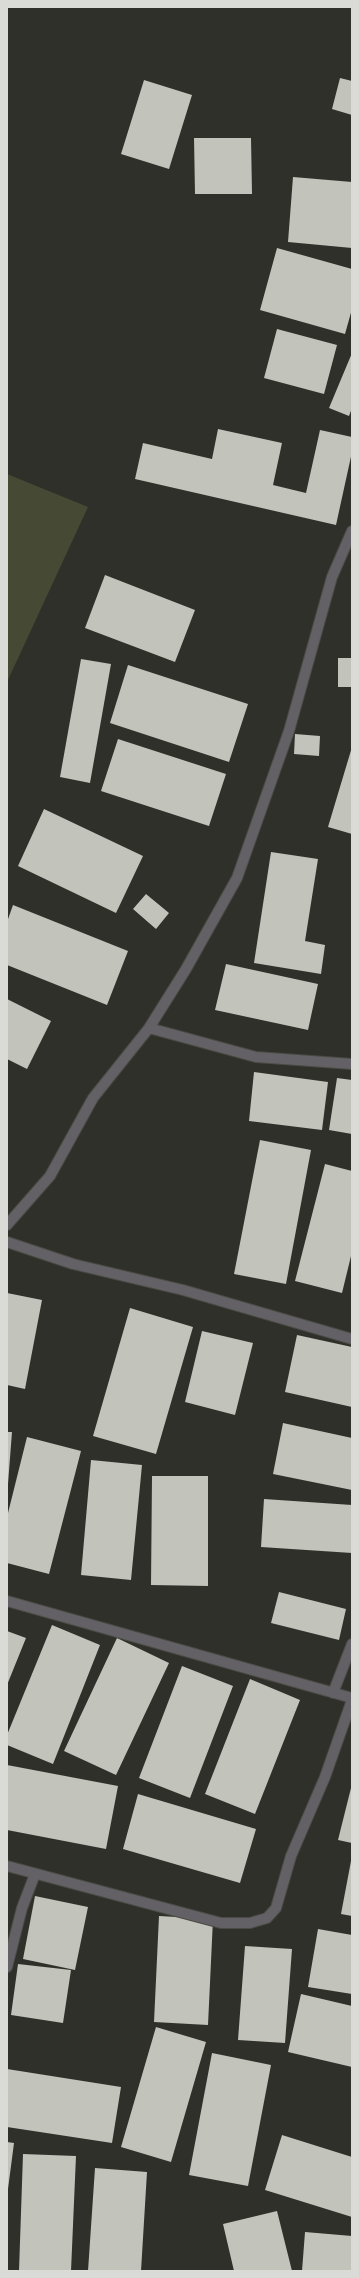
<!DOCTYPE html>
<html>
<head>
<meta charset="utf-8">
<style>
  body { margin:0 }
  #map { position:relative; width:359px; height:2278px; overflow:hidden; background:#2f3029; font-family:"PT Sans",sans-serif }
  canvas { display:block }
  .frame { position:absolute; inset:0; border:8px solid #dadbd6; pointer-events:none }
</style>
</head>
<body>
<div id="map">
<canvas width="359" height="2278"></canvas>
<div class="frame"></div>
</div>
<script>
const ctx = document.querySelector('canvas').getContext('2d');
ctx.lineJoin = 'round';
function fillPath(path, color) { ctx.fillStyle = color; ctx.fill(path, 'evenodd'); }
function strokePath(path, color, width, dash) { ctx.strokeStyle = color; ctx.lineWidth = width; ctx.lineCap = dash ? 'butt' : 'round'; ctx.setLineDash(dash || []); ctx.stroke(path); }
const green = new Path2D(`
  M7 474 88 507 7 682Z`);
const building = new Path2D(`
  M340 78 352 81V115L332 109Z
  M144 80 192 95 169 169 121 154Z
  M194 138H251L252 194H195Z
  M293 177 352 182V248L288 242Z
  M277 248 352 269V309L345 334 260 310Z
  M277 329 337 345 324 394 264 378Z
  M352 353V408L349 416 329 408Z
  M218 429 282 443 273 485 306 493 320 430 352 437V452L336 525 135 479 143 443 212 459Z
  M105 575 195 610 175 662 85 628Z
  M338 658H352V687H338Z
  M81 659 111 664 90 783 60 777Z
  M128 665 248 704 229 762 110 723Z
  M295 734 320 736 319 756 294 754Z
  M118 739 226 774 209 826 101 791Z
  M352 747V834L328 827Z
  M44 809 143 856 116 913 18 866Z
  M271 852 318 859 305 941 325 945 321 974 254 963Z
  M146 894 169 913 156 929 133 909Z
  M13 905 128 951 107 1005 7 965V922Z
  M226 964 318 984 308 1030 215 1010Z
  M7 999 51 1021 27 1069 7 1059Z
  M254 1072 328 1082 322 1130 249 1121Z
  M337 1078 352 1080V1134L329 1130Z
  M260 1140 311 1150 286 1284 234 1274Z
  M325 1164 352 1171V1252L342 1293 295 1281Z
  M7 1293 42 1300 25 1389 7 1385Z
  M130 1308 193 1327 156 1454 93 1436Z
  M202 1331 253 1343 235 1415 185 1402Z
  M297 1335 352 1347V1407L285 1392Z
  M283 1423 352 1438V1490L273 1474Z
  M7 1432H12L8 1484H7Z
  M27 1437 81 1451 49 1574 7 1563V1517Z
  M91 1460 142 1465 131 1580 81 1575Z
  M152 1476H208V1586L151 1585Z
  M264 1499 352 1505V1553L261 1547Z
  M279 1592 346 1609 339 1640 271 1623Z
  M52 1625 100 1645 53 1764 7 1745V1735Z
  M7 1631 26 1638 7 1685Z
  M117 1638 169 1663 116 1775 64 1751Z
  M182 1666 233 1686 190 1798 139 1778Z
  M250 1679 300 1700 255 1814 205 1794Z
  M7 1765 118 1786 106 1849 7 1830Z
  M351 1788H352V1843L338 1840Z
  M138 1794 256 1829 240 1883 123 1849Z
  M351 1861H352V1916L341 1914Z
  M35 1896 88 1907 75 1970 23 1959Z
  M159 1916 213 1919 208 2025 154 2022Z
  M318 1929 352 1935V1994L308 1987Z
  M245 1946 292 1949 285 2043 238 2040Z
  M18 1964 71 1970 63 2023 11 2015Z
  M301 1994 352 2006V2067L288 2052Z
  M156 2027 206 2042 171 2162 121 2147Z
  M212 2053 271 2065 248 2186 189 2175Z
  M7 2069 121 2087 112 2143 7 2127Z
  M282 2135 352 2157V2217L265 2190Z
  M7 2142 14 2143 8 2189H7Z
  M23 2154 76 2156 71 2271H19Z
  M95 2168 147 2172 141 2271H88Z
  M277 2211 292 2271H234L223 2224Z
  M305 2232 352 2236V2271H302Z`);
const minor = new Path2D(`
  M149 1028 256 1057 352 1064
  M7 1225 50 1176 93 1098 149 1028 186 969 237 878 289 731 332 577 352 531
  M7 1242 73 1264 183 1290 352 1339
  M7 1601 352 1698
  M333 1693 352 1644
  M7 1866 221 1923H250L267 1918 276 1908 291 1856 325 1777 352 1700
  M7 1967 22 1908 35 1874`);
fillPath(green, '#464934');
fillPath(building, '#c2c3ba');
strokePath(minor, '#4a4b45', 12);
strokePath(minor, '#636165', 10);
</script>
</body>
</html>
